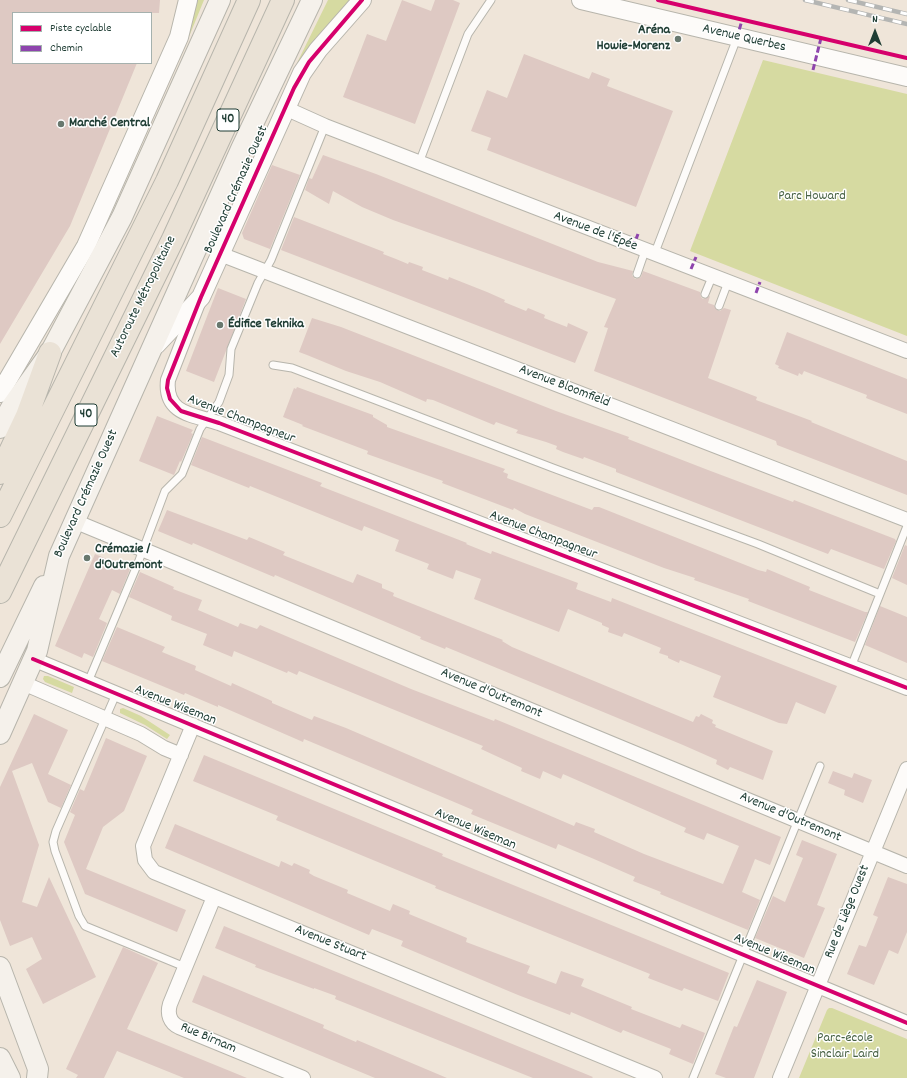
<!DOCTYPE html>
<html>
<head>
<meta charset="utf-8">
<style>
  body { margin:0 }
  #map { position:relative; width:907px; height:1078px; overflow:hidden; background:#efe5d9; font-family:Dekko,sans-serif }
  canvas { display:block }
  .legend { position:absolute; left:12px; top:12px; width:140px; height:52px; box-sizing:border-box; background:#fff; border:1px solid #a5b1ae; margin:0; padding:5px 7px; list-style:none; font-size:12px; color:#1f3d34 }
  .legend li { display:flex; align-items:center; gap:8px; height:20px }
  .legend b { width:20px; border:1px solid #a5b1ae }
  .north { position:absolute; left:855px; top:12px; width:40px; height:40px; -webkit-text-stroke:3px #fff; paint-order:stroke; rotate:0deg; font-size:11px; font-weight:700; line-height:16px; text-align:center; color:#1f3d34 }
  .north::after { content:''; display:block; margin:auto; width:14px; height:18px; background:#1f3d34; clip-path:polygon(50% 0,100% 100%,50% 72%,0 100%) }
</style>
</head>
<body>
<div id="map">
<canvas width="907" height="1078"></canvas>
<ul class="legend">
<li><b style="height:5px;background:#d6006c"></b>Piste cyclable</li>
<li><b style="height:5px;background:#8e44ad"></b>Chemin</li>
</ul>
<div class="north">N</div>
</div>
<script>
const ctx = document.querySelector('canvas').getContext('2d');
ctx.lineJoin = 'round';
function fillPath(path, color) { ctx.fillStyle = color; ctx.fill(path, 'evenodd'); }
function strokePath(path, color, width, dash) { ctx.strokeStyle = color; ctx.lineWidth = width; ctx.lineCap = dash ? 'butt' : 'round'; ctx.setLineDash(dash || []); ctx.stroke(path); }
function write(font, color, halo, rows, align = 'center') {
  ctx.font = font + ' Dekko,sans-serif'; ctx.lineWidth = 3; ctx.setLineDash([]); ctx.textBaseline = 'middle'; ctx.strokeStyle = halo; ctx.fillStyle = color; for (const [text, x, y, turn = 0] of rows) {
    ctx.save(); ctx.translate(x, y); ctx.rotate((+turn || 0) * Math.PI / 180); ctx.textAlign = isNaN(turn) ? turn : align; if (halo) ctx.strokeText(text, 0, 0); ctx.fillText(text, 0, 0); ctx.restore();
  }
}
const green = new Path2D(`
  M195 0H204L184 49Z
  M328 0H350L297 63Z
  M763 60 907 94V336L690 251Z
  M44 676H48L74 687 72 693 45 682 43 679Z
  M123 708 141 716 170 735 167 739 145 725 120 713V709Z
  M829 1008H832L907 1039V1078H799L827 1010Z`);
const building = new Path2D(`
  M0 0H160L159 13H13V63H137L70 226 0 344Z
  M402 0 431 11 435 0H453L460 3 415 124 343 97 367 34 386 41Z
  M524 54 589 79 592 72 610 79 607 86 673 111 636 207 487 150 491 138 471 131 487 90 507 98Z
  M323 155 376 174 598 262 633 271 632 275 635 279 641 277 643 271 700 292 701 297 703 299 710 296 708 303 714 305 717 310 720 311 724 308 731 310 708 378 757 397 756 400 812 421 811 422 907 461V495L777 445 776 441 594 371 608 328 604 327 616 299 393 220 362 207 333 191 329 204 305 190 309 178 312 179Z
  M272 165 300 175 270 249 244 239 242 233Z
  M294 217 384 252 383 254 396 259 408 264 409 262 423 267 422 270 448 280 449 277 487 292 505 300 504 302 526 311 528 308 545 315 544 318 567 327 568 323 588 332 575 363 281 250Z
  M218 288 246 299 214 382 186 371Z
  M312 318 341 327 556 411 629 437 628 439 708 470 793 502 794 500 895 539 896 541 884 569 831 549 828 554 616 472V469L584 457 583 459 563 452 556 449 557 446 546 442 516 433 518 430 496 422 494 425 433 400 427 399 426 402 380 382 346 371 307 355 299 352Z
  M787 332 907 379V414L866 398 867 395 804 371 802 375 799 373 798 376 778 368 779 366 775 364Z
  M297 387 373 415V417L387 425V427L505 469 503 472 508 474 507 478 592 510 594 507H599L758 570 766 572 767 569 810 587 809 590 865 612H868L855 642 748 601 749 599 694 580 695 578 664 568 525 514 514 508 513 510 442 483 443 481 367 454 368 451 302 426 303 425 283 417 294 388 296 389Z
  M157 416 193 430 191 433 193 434 181 462 180 461 174 475 139 461Z
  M202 437 322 483 320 486 467 543 466 544 491 554 492 551 578 583 576 589 611 602 612 598 837 686 825 714 796 702 787 724 779 723 713 697 721 676 680 660 679 663 668 658V656L659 653 661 648 624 633 622 637 608 632 609 628 602 625V623L568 609 559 632 474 599 481 579 456 570 453 579 427 569 429 564 395 551 399 540 364 526 362 531 250 486 249 488 191 465Z
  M167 510 247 540 249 537 285 552 283 555 353 583 357 574 382 584V588L394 593 393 596 503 640 502 641 512 647 693 722 696 716 699 717 701 714 713 720 712 723 716 725 715 727 773 751 763 780 730 767 728 770 716 764 717 760 683 745 446 647 445 649 420 639 421 637 275 575 274 577 193 543 192 545 158 531Z
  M905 545 907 546V585L892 578Z
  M95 554 130 569 120 594 112 590 99 619 107 623 93 657 84 653 82 658 55 646Z
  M140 572 174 587 173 589 202 600 198 610 238 627 240 623 257 629 260 625 411 689 494 721 495 719 781 837 770 865 755 859 742 892 760 900 748 930 660 894 661 892 633 881 635 877 594 859 558 844 556 849 471 814 473 810 440 796 304 739 303 742 218 705V707L185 693 184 695 102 661 117 627 165 647 162 652 196 666 195 670 231 686 232 683 272 701V703L312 720 314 716 346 728 574 826 576 822 595 829 594 832 644 854 723 884 739 846 707 833 704 840 684 832 686 828 563 774 561 779 543 771 540 779 521 771 522 768 481 749 483 746 299 671 297 675 288 671 287 673 234 651 232 657 203 645 207 634 171 620 172 616 129 597Z
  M880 606 907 617V663L865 645Z
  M34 714 68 730 48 774 71 785 61 808 48 802 32 763 12 771 39 845 22 902 37 907 49 877 96 977 43 1004 26 969 42 959 32 937 10 946 0 920V787Z
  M106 738 147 756 124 811 103 827 86 869 186 910 177 932 85 894 64 842 75 815 70 812 80 789 84 791Z
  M204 755 443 854 442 856 729 973 718 1001 684 988 682 991 648 978 650 974 435 888 436 886 276 820 278 816 193 781Z
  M833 771 852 778 854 773 872 780 863 803 844 795 845 790 828 783Z
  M175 824 279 867 281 861 292 866 294 863 310 870 309 873 314 876 348 890 347 893 390 911 393 904 410 911 409 914 467 938 466 942 530 966 527 973 556 984 561 971 584 979 581 986 632 1007 631 1009 680 1028 682 1024 705 1033 693 1064 669 1054 671 1049 623 1030 621 1033 571 1012 570 1015 518 995 401 946 403 941 372 929 369 935 165 848Z
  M802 840 837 854 817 905 825 908 804 958 755 938 773 896 785 902 803 858 796 855Z
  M888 877 907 884V932L898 954 889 950 874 985 847 974 859 945 866 947 878 917 873 915Z
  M224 926 593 1077 592 1078H533L335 999 336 996 314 988V989L255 967 256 965 215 948Z
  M123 947 158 963 127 1029 247 1078H184L117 1051 104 1078H76L78 1075 66 1069Z
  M203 975 324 1025 323 1028 356 1042 357 1040 447 1078H375L192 1002Z
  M757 980 787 992 754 1078H726L715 1074 734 1026 737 1027Z`);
const service = new Path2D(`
  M419 163 468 34 491 0
  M654 255 737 38
  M637 274 645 251
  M705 294 712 277
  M719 306 728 282
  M273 365 292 368 553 468 758 544 880 594
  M851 667 907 526
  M88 682 138 563 165 491 182 474 200 429 219 402 229 375 231 349 258 283 271 260 325 126
  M116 694 56 831 53 842 55 851 79 916 85 926 185 967
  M693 1078 820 766`);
const minor = new Path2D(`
  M285 108 325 126 907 351
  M220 254 907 520
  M198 303 168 380C164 415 195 415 219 423L907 688
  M74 521 907 866
  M33 659 907 1023
  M23 683 141 734 164 748 181 755
  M193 725 143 846 145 860 154 872 655 1078
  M214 897 170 1004C167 1014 170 1023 179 1027L303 1078
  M780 1078 907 769`);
const tertiary = new Path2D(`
  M581 0 907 77
  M156 345 201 297 302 73 318 50 362 0
  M0 393 86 246 179 37 188 0`);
const secondary = new Path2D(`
  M0 428 12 406 50 353 122 217 220 0
  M0 677 44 586
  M0 734 37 651 59 556 241 149 312 0
  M0 967 38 1069 37 1078
  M0 1058 10 1078`);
const motorway = new Path2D(`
  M0 473 27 416 50 353
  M0 516 167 181 249 0
  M0 592 173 239 283 0`);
const rail = new Path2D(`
  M805 0 907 24
  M848 0 907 14`);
const quiet = new Path2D(`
  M737 38 742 20
  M813 70 821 38
  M633 247 638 234
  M691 269 696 257
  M756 293 760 282`);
const cycleway = new Path2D(`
  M362 0 309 62 294 88 201 297 168 380 167 388 170 399 181 411 219 423 907 688
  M658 0 907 58
  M33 659 907 1023`);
const markers = [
  [678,39,4,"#68786e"],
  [61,124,4,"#68786e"],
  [220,325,4,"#68786e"],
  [87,558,4,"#68786e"]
];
const shields = [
  [228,120,22],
  [86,415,22]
];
const shieldNames = [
  ["40",228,120],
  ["40",86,415]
];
const poiNames = [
  ["Aréna",670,31,"right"],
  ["Howie-Morenz",670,47,"right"],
  ["Marché Central",69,124],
  ["Édifice Teknika",228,325],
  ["Crémazie /",95,550],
  ["d'Outremont",95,566]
];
const streetNames = [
  ["Avenue Querbes",744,39,13],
  ["Boulevard Crémazie Ouest",237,190,-66],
  ["Avenue de l'Épée",595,232,21],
  ["Autoroute Métropolitaine",144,297,-64],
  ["Avenue Bloomfield",564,387,21],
  ["Avenue Champagneur",241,420,21],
  ["Boulevard Crémazie Ouest",87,494,-66],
  ["Avenue Champagneur",543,536,21],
  ["Avenue d'Outremont",491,694,23],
  ["Avenue Wiseman",175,706,22],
  ["Avenue d'Outremont",790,818,23],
  ["Avenue Wiseman",475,830,23],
  ["Rue de Liège Ouest",848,912,-68],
  ["Avenue Stuart",330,944,22],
  ["Avenue Wiseman",774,955,23],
  ["Rue Birnam",208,1039,23]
];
const parkNames = [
  ["Parc Howard",812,197],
  ["Parc-école",845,1039],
  ["Sinclair Laird",845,1055]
];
fillPath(green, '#d6daa1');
fillPath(building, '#dec9c3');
strokePath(service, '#b7b5ac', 9);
strokePath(minor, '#b7b5ac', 16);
strokePath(tertiary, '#b7b5ac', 20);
strokePath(secondary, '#b7b5ac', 22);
strokePath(motorway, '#b7b5ac', 24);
strokePath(service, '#fdfbf9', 7);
strokePath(minor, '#fdfbf9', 14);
strokePath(tertiary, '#fdfbf9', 18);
strokePath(secondary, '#f5f1eb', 20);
strokePath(motorway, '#eae2d6', 22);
strokePath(rail, '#b4b5b3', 4.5);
strokePath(rail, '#fff', 3, [9]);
strokePath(quiet, '#8e44ad', 3, [6, 3]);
strokePath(cycleway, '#d6006c', 4);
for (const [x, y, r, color] of markers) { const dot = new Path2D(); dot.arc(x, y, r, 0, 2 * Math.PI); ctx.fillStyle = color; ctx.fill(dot); strokePath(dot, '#fff', 1.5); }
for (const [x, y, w] of shields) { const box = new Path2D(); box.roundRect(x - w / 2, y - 11, w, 22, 3); ctx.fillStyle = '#fff'; ctx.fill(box); strokePath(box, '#1f3d34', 1); }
write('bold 13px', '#1f3d34', null, shieldNames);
write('bold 14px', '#1f3d34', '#fff', poiNames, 'left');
write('14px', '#1f3d34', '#fff', streetNames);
write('14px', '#486244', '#fff', parkNames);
</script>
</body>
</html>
